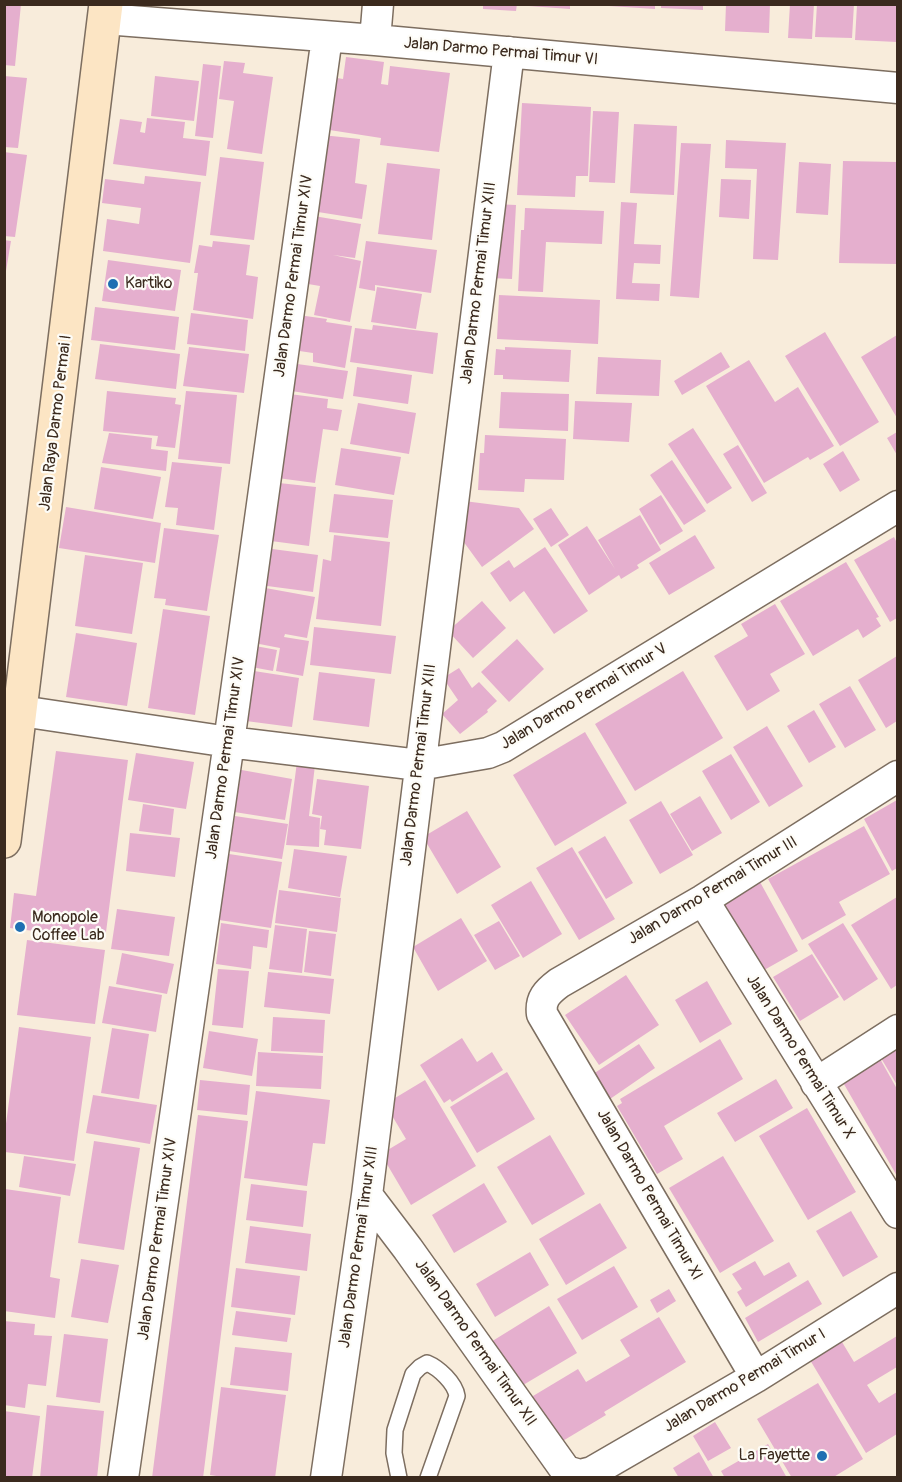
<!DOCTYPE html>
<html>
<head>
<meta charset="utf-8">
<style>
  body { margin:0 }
  #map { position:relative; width:902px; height:1482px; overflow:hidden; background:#f8ecdb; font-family:Pangolin,sans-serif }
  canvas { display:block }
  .frame { position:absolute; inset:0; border:6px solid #3b2a1e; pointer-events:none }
</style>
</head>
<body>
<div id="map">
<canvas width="902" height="1482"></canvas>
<div class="frame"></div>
</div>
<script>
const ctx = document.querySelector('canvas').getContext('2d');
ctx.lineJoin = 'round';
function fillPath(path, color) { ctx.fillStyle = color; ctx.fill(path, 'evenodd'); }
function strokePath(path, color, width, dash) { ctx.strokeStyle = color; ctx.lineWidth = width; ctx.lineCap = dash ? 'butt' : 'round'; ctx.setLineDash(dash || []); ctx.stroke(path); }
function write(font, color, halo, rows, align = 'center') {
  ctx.font = font + ' Pangolin,sans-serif'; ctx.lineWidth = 4.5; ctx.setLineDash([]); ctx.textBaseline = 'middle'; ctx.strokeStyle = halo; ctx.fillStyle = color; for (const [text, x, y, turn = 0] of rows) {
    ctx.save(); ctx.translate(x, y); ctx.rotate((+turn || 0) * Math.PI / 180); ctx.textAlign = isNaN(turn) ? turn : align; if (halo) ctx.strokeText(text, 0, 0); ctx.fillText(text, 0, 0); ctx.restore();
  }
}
const building = new Path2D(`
  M4 4H21L15 66 4 65Z
  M483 4H517L516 11 483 9Z
  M529 4H570V9L529 6Z
  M661 4H703V10L661 8Z
  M726 4H770L769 33 725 31Z
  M790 4H814L812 39 788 38Z
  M817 4H854L852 38 815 37Z
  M609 5H655V9L609 6Z
  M857 5H897V42L855 40Z
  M346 57 384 62 381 84 388 85 390 66 450 73 439 152 380 145 381 138 323 129 331 77 343 79Z
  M224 61 245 63 243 73 273 77 262 154 227 149 234 101 219 99Z
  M203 64 221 66 213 138 195 136Z
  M4 76 27 78 18 148 4 147Z
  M155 76 199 81 194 121 151 116Z
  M522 103 591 107 588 176H576L575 197 517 195Z
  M593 111 619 112 615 183 589 182Z
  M147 118 185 122 183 138 210 141 206 176 113 164 120 119 142 122 140 132 145 133Z
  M634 124 677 126 674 195 630 193Z
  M322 135 360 139 355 183 367 185 362 219 318 212 322 182 316 181Z
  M726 140 786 143 778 260 753 259 757 169 725 168Z
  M681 143 711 144 699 298 670 296Z
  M4 152 27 155 15 237 4 236Z
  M220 157 264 162 254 240 210 235Z
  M843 161 897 162V264L839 263Z
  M799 162 831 164 828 215 796 213Z
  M387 163 440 169 432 240 378 234Z
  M145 176 201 182 190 263 103 251 107 219 139 224 141 208 102 203 105 179 144 184Z
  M721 179 751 180 749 219 719 217Z
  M621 202 637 203 634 244 661 245 660 264 634 263 632 283 660 284 659 301 616 299Z
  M495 204 516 205 512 279 491 278Z
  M525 208 604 211 602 244 546 242 543 292 518 291 521 230H524Z
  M308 215 361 224 355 258 333 255 361 261 350 322 314 315 320 286 302 283Z
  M4 240 11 241 6 271H4Z
  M213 241 250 245 246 275 258 277 253 319 193 310 198 273H194L199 245 212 247Z
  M366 241 437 250 431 293 375 285V291L359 288Z
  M108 260 181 270 175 311 102 301Z
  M377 287 422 294 416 329 371 322Z
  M499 295 600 300 598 344 497 339Z
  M95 307 179 317 175 350 91 340Z
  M191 313 248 320 245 351 187 344Z
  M291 314 327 319 326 322 352 326 345 368 313 362V353L286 349Z
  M373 325 438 333 433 374 350 362 355 328 372 330Z
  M825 332 879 422 840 446 785 356Z
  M897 335V418L861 357Z
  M100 344 180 354 176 389 95 379Z
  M189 347 249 354 244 393 183 386Z
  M505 347 571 350 569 382 503 379V375H494L496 349 505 350Z
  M721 352 730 367 682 395 674 381Z
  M598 357 661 360 659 396 596 394Z
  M749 360 775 402 798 387 834 446 810 460 808 457 764 483 706 386Z
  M290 363 348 371 343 399 285 390Z
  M357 367 412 375 408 404 353 396Z
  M107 391 176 398 175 404 181 405 175 448 156 446 158 436 103 431Z
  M186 391 237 395 230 464 178 459Z
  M501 392 569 394 568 431 499 428Z
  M282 393 328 399 327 408 342 410 338 431 323 429 315 483 270 477Z
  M575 401 632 403 629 442 573 439Z
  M358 403 416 413 409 454 350 444Z
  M693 428 732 488 707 504 668 444Z
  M897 432V455L887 438Z
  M109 433 152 438 151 449 168 451 166 471 102 463Z
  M485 435 566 439 564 480 525 479 524 492 478 490 480 453H484Z
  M738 445 767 493 752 502 723 454Z
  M341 448 401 457 394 495 335 485Z
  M843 451 860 480 840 492 823 464Z
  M672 460 706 511 684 525 650 475Z
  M172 462 222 467 214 530 176 525 178 508 165 507Z
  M101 467 161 477 153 519 94 509Z
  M279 483 316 487 309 546 271 541Z
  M334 494 393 500 388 538 329 532Z
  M661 495 683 531 660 545 639 509Z
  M464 501 519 508 534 529 482 567 455 530Z
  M66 507 161 523 155 563 59 548Z
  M551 508 569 535 551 547 533 519Z
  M640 515 661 550 637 565 639 568 621 579 619 575 589 595 558 545 587 526 615 569 598 540Z
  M164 528 219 535 207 611 165 605 166 599 154 598Z
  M334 535 390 542 381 626 316 619 323 559 331 561Z
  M695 535 715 568 669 595 649 563Z
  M894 537 897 543V618L890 622 854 560Z
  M257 547 318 555 313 592 252 584Z
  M545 547 588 611 554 634 524 591 510 602 490 573 509 560 514 568Z
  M85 555 143 563 132 634 75 626Z
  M846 562 879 617 876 618 881 626 863 638 858 629 813 656 780 601Z
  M260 587 315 597 307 638 285 634 284 637 309 641 303 676 276 671 280 648 249 642Z
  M482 601 506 628 473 658 448 631Z
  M775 604 805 654 770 674 780 691 747 711 714 656 748 636 741 624Z
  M163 609 210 616 195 715 148 708Z
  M314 627 396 636 391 674 310 665Z
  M76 633 137 643 127 706 66 697Z
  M517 639 544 669 509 702 481 672Z
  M250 645 277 650 273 671 246 666Z
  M897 656V721L886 728 858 680Z
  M459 668 472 688 479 682 497 701 487 710 488 712 460 734 442 714 458 700 443 678Z
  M254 671 299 678 292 727 246 721Z
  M683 671 723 738 635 791 595 724Z
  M319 672 375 679 369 727 313 720Z
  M850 686 876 730 845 748 819 704Z
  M814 710 836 747 809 763 787 726Z
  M767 726 803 786 769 807 733 747Z
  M585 732 627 803 555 846 513 775Z
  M56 751 128 760 105 940 10 928 14 893 36 896Z
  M136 753 194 762 186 809 128 800Z
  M731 754 760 802 731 820 702 771Z
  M297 762 315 765 309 816 320 818 319 847 286 845Z
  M236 769 292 779 285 820 228 811Z
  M317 779 369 786 361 849 324 845 326 830 320 829 322 816 312 814Z
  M700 796 722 833 692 851 670 814Z
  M897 800V868L892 871 864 819Z
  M661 801 693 855 660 874 629 820Z
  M143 804 174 809 171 835 139 831Z
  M467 811 501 867 457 894 423 837Z
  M235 816 288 824 282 859 229 851Z
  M864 826 890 874 839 902 846 915 802 940 768 879Z
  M130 833 180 838 175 877 126 871Z
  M605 836 633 883 606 899 578 852Z
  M572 847 615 919 579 940 536 868Z
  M294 849 347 856 340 897 288 888Z
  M229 854 282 862 271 928 219 920Z
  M531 881 562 934 523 958 491 905Z
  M760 882 798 951 757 974 719 905Z
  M279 890 341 898 337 932 275 923Z
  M897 897V985L891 989 851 925Z
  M117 909 175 917 169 956 111 949Z
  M461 918 487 961 438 991 413 947Z
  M499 921 520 956 495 970 474 935Z
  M221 923 269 930 267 948 253 946 251 969 216 964Z
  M843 923 878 979 844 1001 808 944Z
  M275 925 307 929 302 973 269 969Z
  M309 931 336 934 331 976 304 972Z
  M27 940 105 950 95 1024 17 1015Z
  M122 953 174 964 167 994 116 984Z
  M812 954 839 997 800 1021 773 977Z
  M218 969 249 971 243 1028 212 1025Z
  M268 972 334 979 330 1014 264 1007Z
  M626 975 659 1025 599 1065 565 1015Z
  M707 981 732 1024 700 1043 675 1000Z
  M109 986 162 995 156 1032 102 1023Z
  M273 1017 325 1020 323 1053 271 1051Z
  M19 1027 91 1037 74 1161 5 1152V1131Z
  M112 1028 149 1034 139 1099 101 1093Z
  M209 1031 258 1039 252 1076 203 1068Z
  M462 1038 477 1062 492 1052 503 1070 452 1102 450 1099 444 1103 420 1065Z
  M720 1039 743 1079 664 1126 683 1159 657 1174 617 1106 622 1103 620 1099Z
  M897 1041V1085L878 1053Z
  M639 1044 655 1068 610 1099 593 1074Z
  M258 1052 323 1056 321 1089 256 1086Z
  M879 1057 897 1089V1176L841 1079Z
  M507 1072 535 1119 477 1153 450 1107Z
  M776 1079 793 1108 735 1142 717 1113Z
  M200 1080 250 1085 247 1115 197 1110Z
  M425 1080 476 1166 411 1205 381 1154 406 1139 385 1104Z
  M256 1091 330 1100 325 1144 313 1143 307 1186 244 1178Z
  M93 1095 157 1105 150 1144 86 1133Z
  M807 1108 856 1192 808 1220 759 1136Z
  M198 1115 248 1121 220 1342 203 1478H152Z
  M550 1135 585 1194 532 1225 497 1167Z
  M94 1141 140 1148 124 1250 78 1243Z
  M24 1156 76 1164 70 1196 19 1187Z
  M723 1156 774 1241 720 1273 669 1188Z
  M484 1183 507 1222 454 1253 432 1215Z
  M251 1184 307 1191 303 1227 246 1220Z
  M5 1189 61 1197 50 1277 60 1279 55 1318 4 1311Z
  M600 1203 627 1248 566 1285 539 1239Z
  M851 1211 878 1257 843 1277 816 1231Z
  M250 1226 311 1234 307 1271 245 1263Z
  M530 1252 549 1285 495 1317 476 1284Z
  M81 1259 119 1265 108 1323 71 1317Z
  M755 1261 764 1276 789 1262 797 1276 746 1307 737 1292 742 1289 732 1274Z
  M614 1266 638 1307 582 1340 557 1299Z
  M236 1268 300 1276 295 1315 231 1307Z
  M808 1280 822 1304 758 1342 745 1318Z
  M669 1289 676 1301 657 1313 650 1300Z
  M549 1306 577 1353 513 1391 486 1345Z
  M236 1311 291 1318 287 1342 232 1335Z
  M659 1317 686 1362 604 1412 606 1415 556 1445 528 1399 578 1369 586 1382 630 1356 620 1340Z
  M4 1321 35 1324 34 1335 52 1336 46 1386 28 1384 25 1408 4 1405Z
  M64 1334 108 1339 100 1403 56 1397Z
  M897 1336V1367L867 1385 879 1403 897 1392V1434L866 1453 810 1360 842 1342 854 1362Z
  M235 1347 292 1353 288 1391 230 1385Z
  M818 1383 863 1459 832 1478H792L757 1419Z
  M221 1387 286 1395 275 1478H229L210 1475Z
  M47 1405 104 1411 97 1478H40Z
  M4 1411 40 1416 32 1478H4Z
  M715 1422 731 1448 708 1461 693 1436Z
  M768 1444 787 1478H725L721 1471Z
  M699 1452 714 1478H679L673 1468Z`);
const lane = new Path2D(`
  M399 1478 394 1453 395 1430 413 1374 420 1367 427 1363C439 1368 455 1383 457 1396L428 1478`);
const street = new Path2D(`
  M105 19 375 40 898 88
  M375 40 378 4
  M21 711 229 742 419 765 488 753 503 747 898 506
  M703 900 898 1213
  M816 1083 898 1030
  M367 1195 408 1249 566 1471 580 1475 592 1472 756 1377 898 1288
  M756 1377 542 1014C540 999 547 992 559 983L703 900 898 776
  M123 1478 229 742 327 37
  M326 1478 367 1195 509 52`);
const secondary = new Path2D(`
  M4 841 106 4`);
const markers = [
  [113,284,6,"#1f6fb2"],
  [20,927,6,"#1f6fb2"],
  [822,1456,6,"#1f6fb2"]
];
const streetNames = [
  ["Jalan Darmo Permai Timur VI",501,52,5],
  ["Jalan Darmo Permai Timur XIV",294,276,-82],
  ["Jalan Darmo Permai Timur XIII",479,283,-83],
  ["Jalan Raya Darmo Permai I",56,423,-83],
  ["Jalan Darmo Permai Timur V",584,697,-31],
  ["Jalan Darmo Permai Timur XIV",226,758,-82],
  ["Jalan Darmo Permai Timur XIII",419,765,-83],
  ["Jalan Darmo Permai Timur III",713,891,-31],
  ["Jalan Darmo Permai Timur X",800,1057,58],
  ["Jalan Darmo Permai Timur XI",649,1195,60],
  ["Jalan Darmo Permai Timur XIV",158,1239,-82],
  ["Jalan Darmo Permai Timur XIII",359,1247,-82],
  ["Jalan Darmo Permai Timur XII",475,1343,55],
  ["Jalan Darmo Permai Timur I",745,1381,-31]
];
const poiNames = [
  ["Kartiko",125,284],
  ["Monopole",32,918],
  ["Coffee Lab",32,936],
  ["La Fayette",810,1456,"right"]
];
fillPath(building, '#e5afce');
strokePath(lane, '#7d6e60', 18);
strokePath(street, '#7d6e60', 33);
strokePath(secondary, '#7d6e60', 36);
strokePath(lane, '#fff', 15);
strokePath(street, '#fff', 30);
strokePath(secondary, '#fce5c4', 33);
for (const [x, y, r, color] of markers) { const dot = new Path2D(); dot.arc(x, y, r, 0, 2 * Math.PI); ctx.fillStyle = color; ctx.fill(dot); strokePath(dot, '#fdfcf7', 2); }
write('16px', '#3b2a1e', '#fdfcf7', streetNames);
write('16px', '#3b2a1e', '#fdfcf7', poiNames, 'left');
</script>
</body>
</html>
